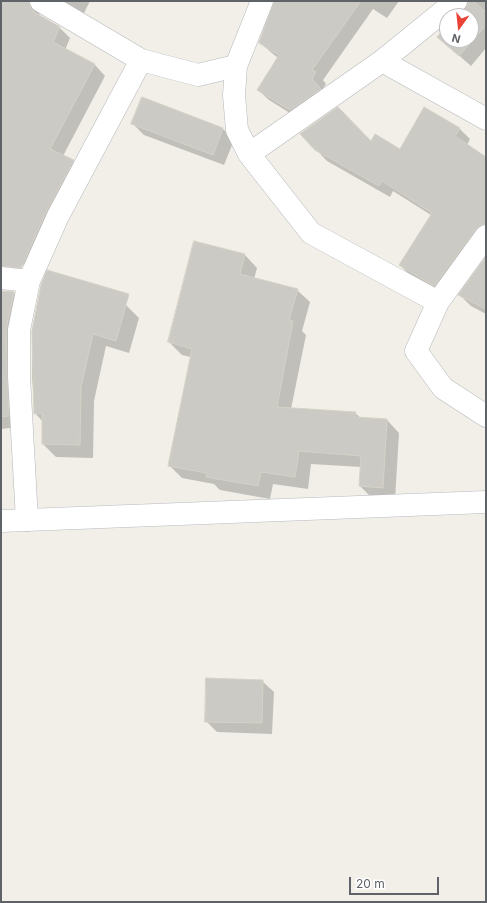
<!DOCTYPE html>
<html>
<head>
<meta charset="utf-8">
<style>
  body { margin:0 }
  #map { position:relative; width:487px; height:903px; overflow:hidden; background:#f1efe8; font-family:Inter,sans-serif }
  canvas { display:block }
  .frame { position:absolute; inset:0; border:2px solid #5f6368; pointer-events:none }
  .north { position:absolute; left:439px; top:8px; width:40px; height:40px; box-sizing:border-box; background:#fff; border:1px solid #bfc1c3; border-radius:50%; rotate:195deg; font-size:11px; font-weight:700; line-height:16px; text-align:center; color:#5f6368 }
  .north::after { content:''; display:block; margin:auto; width:14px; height:18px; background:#ea4335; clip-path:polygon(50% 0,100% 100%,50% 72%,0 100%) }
  .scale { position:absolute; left:349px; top:877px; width:90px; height:18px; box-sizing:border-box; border:2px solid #5f6368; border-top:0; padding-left:5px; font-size:12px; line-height:14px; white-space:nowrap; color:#5f6368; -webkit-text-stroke:3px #fff; paint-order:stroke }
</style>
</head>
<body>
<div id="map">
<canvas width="487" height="903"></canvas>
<div class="frame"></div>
<div class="north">N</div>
<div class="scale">20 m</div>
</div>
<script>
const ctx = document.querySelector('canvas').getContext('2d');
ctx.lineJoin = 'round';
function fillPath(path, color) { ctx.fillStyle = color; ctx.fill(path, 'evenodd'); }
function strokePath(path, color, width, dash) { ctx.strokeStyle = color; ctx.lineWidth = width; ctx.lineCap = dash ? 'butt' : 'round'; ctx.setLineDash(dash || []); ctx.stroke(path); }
const shadow = new Path2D(`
  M1 1H45L39 12 40 16 60 28 70 38 65 50 95 65 105 76 63 156 73 161 84 171 36 270 1 255Z
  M57 1H90L83 15Z
  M276 1H399L387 18 373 9 323 80 326 84 301 120 269 100 258 90 278 58 260 43Z
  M469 1H486V48L471 66 438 37 447 27V40H471V16H459L469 5Z
  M133 124 223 129 234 140 224 165 144 135Z
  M459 128 470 139 467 145 486 158V241L446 296 411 276 400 265 431 215 393 191 390 197 327 161 301 134 371 142 400 150Z
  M245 255 257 268 254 279 297 290 310 302 302 331 306 335 291 409 355 413 361 418 387 420 399 433 395 500 373 499 360 486 361 467 311 464 308 489 273 484 270 499 220 490 214 484 182 478 169 465 191 357 182 355 169 342Z
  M486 259V314L471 306 460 295Z
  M1 292 14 293 25 304 19 427 1 429Z
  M40 293 126 305 139 318 129 353 106 346 94 401 93 458 56 457 43 444V422L35 413 32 377V331Z
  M262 681 274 692 272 734 217 732 206 721Z`);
const building = new Path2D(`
  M1 1H29L30 7 34 12 60 27 53 42 95 64 50 149 74 160 47 210 21 268 1 266Z
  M274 1H361L312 70 316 72 312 79 321 89 290 110 257 90 279 55 259 43Z
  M468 1H473L486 12V25L459 56 437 37 447 26V40H471V16H457L467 6Z
  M142 97 223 128 213 155 131 124Z
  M338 107 371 141 375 134 400 149 424 107 460 128 455 136 486 157V224L481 225 476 229 434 286 399 265 432 213 382 181 379 186 315 150 300 134Z
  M194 241 245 254 240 274 298 289 289 320 293 321 277 407 356 412 355 417 387 419 383 488 359 486 361 456 299 451 295 477 261 472 258 486 206 477 207 473 168 466 192 349 168 342Z
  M486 257V309L458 295Z
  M47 270 129 294 116 341 93 334 81 387 80 445 42 444V413L34 414 32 331 41 285Z
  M1 291 14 292 6 330 9 416 1 417Z
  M206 678 263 680 262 723 205 722Z`);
const street = new Path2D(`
  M41 1 141 60 198 75 236 66
  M262 1 236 66 234 95 237 130 249 154 311 233 438 302
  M382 61 486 119
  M249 154 382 61 456 1
  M486 236 438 302 416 351 443 388 486 416
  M1 278 29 281
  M27 520 19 377V330L29 281 58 216 141 60`);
const secondary = new Path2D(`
  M1 521 486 502`);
fillPath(shadow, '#0003');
fillPath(building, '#cccac5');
strokePath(building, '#d6d1c6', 1);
strokePath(street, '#b5b8bc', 23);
strokePath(secondary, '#b6babf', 23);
strokePath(street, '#fff', 22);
strokePath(secondary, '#fff', 22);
</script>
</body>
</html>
